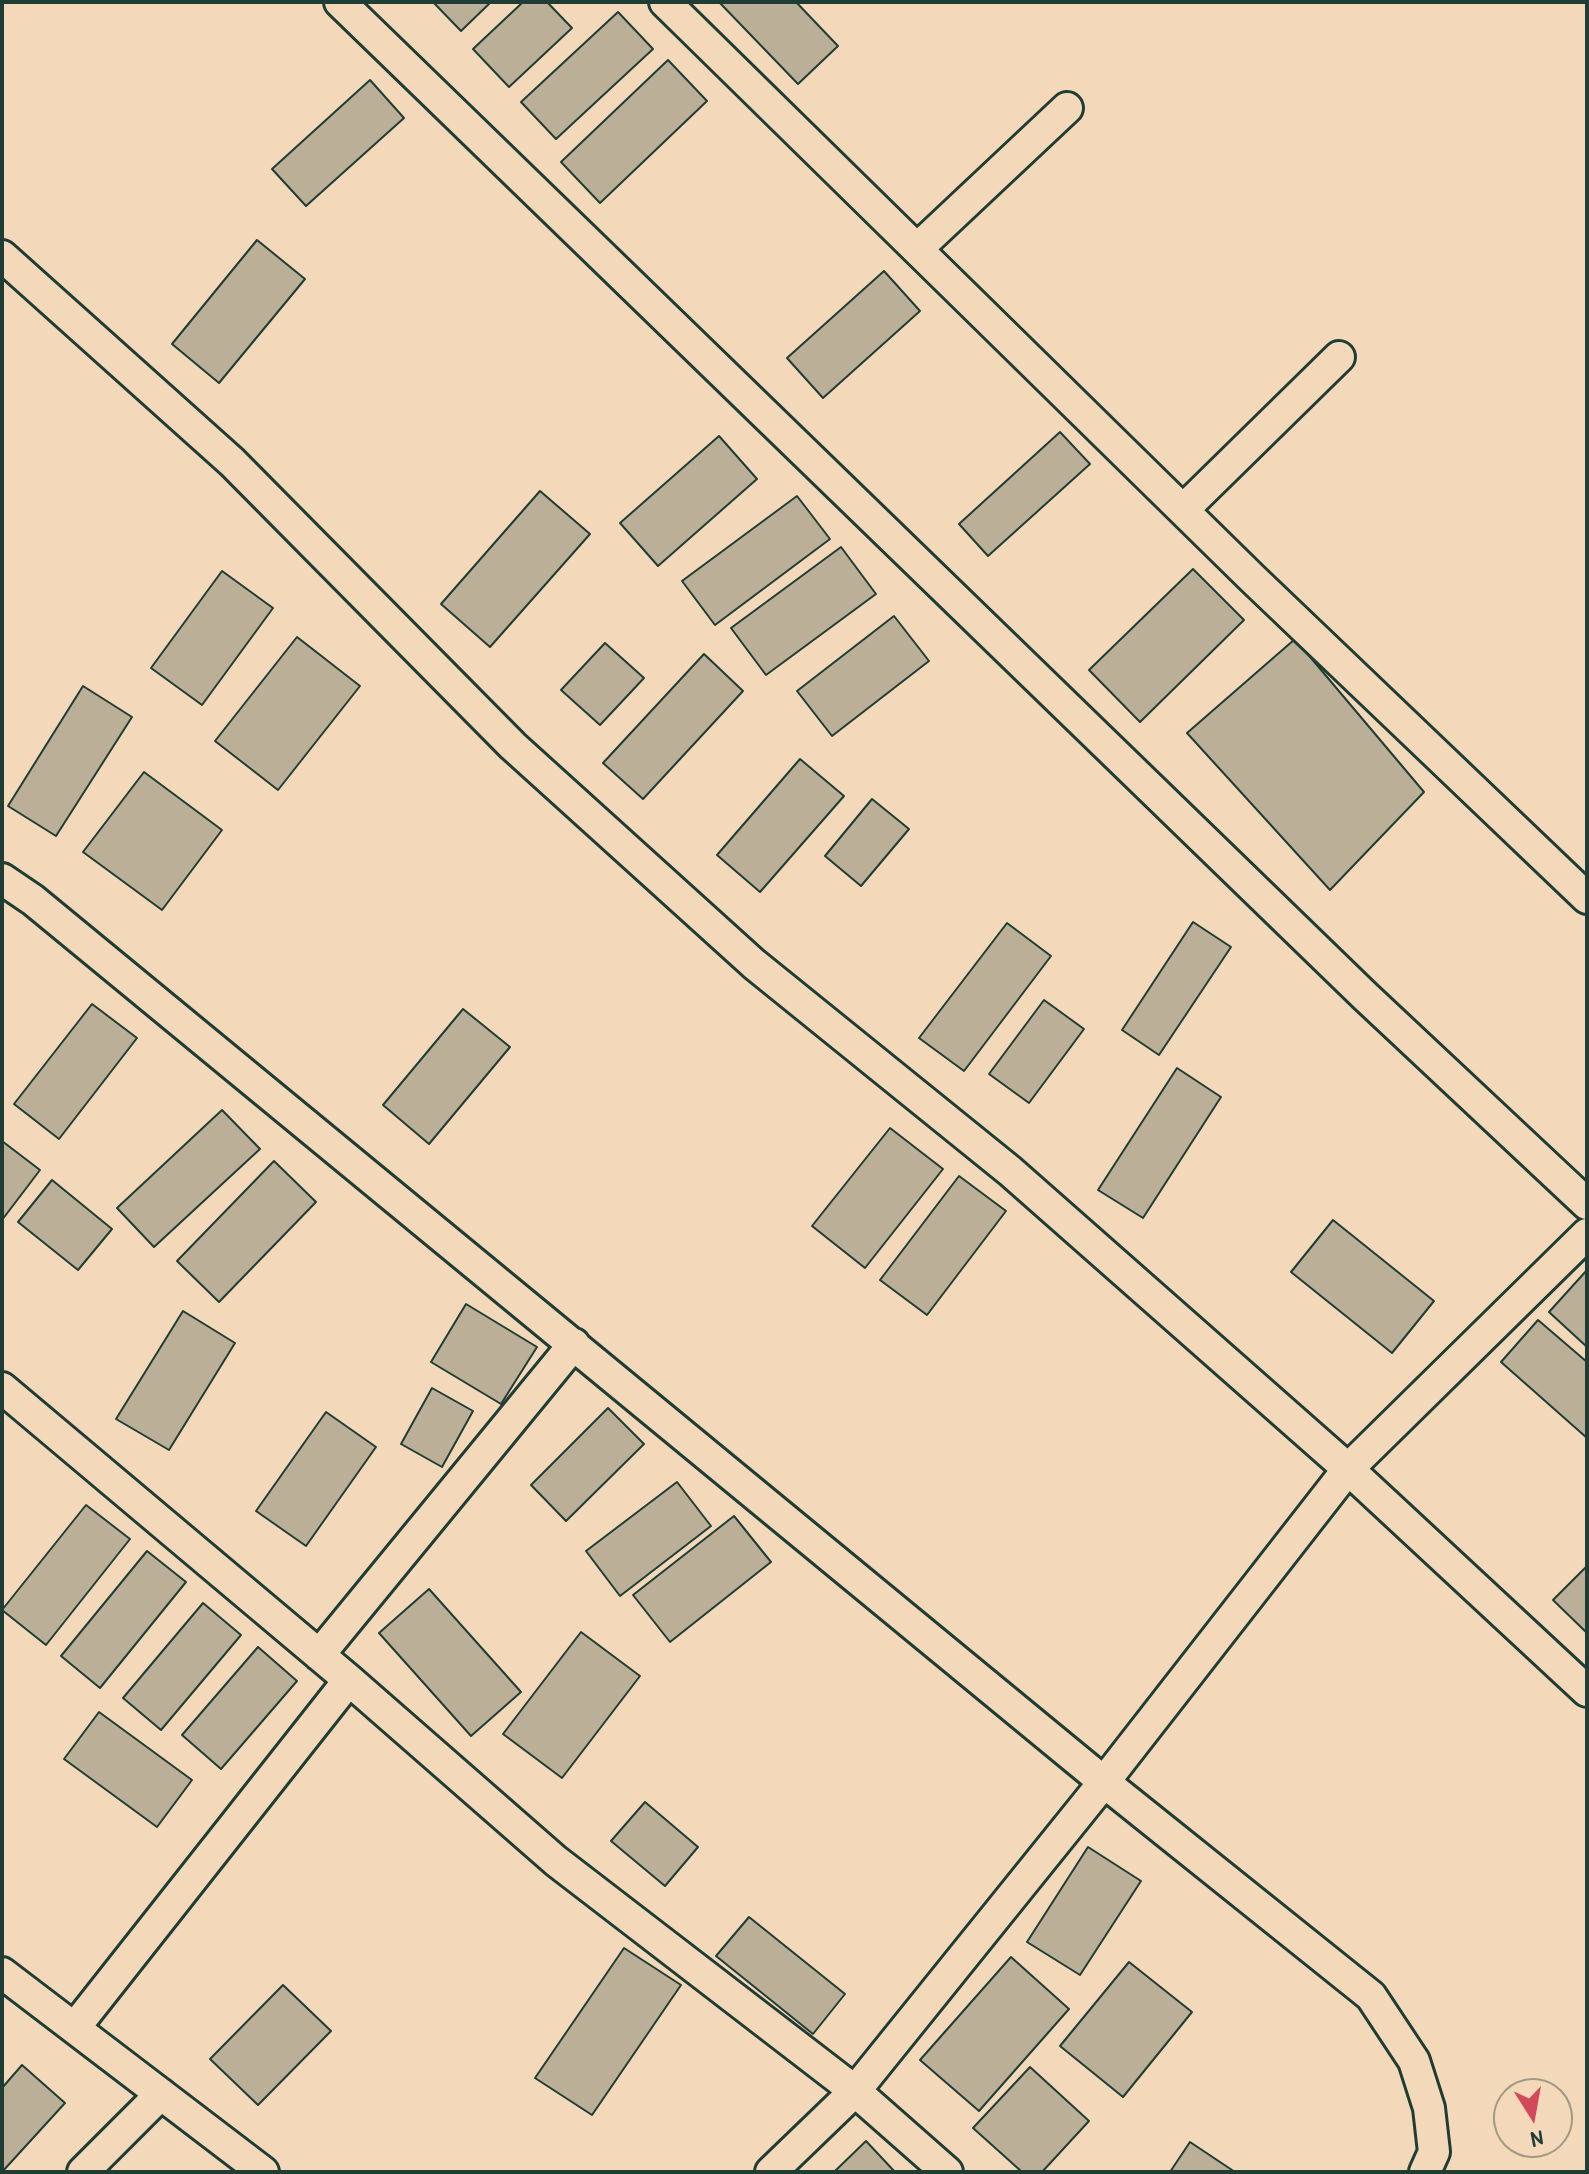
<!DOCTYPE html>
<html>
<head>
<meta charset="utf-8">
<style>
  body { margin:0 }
  #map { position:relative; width:1589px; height:2174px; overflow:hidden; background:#f4d8ba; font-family:"Patrick Hand",sans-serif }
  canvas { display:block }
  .frame { position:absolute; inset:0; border:4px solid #1f3d34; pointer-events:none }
  .north { position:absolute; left:1493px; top:2078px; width:80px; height:80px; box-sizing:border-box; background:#f4d8ba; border:2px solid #9f9a84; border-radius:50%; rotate:169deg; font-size:22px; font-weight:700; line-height:32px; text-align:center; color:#1f3d34 }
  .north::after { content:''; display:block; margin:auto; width:28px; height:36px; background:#d1495b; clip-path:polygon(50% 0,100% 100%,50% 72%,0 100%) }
</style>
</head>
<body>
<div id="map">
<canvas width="1589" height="2174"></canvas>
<div class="frame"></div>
<div class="north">N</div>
</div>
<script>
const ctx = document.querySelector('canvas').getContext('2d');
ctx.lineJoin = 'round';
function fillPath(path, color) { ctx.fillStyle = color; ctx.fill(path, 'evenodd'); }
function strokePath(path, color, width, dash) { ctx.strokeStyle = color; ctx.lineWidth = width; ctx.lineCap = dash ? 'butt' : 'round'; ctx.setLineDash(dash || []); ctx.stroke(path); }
const building = new Path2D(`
  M433 2H491L461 31Z
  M523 2H547L572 28 509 87 473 49Z
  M719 2H796L838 46 798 84Z
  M618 12 653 49 556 139 521 102Z
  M668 60 707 101 600 203 561 162Z
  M370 80 404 118 306 206 272 169Z
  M257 240 305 279 219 383 172 344Z
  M884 271 920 311 823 398 787 358Z
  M1060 432 1090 464 988 556 959 524Z
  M719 436 757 479 658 566 620 523Z
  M540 491 590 534 490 647 441 604Z
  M797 496 830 539 715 625 682 581Z
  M841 547 876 594 766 675 731 628Z
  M1193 569 1244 620 1140 722 1089 670Z
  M222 571 273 608 202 705 151 668Z
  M894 616 929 661 832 736 797 691Z
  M297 637 360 686 278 790 215 741Z
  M1295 639 1424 792 1330 890 1187 733Z
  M605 643 644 678 600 725 561 690Z
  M704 654 743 691 643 799 603 763Z
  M83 686 132 717 56 836 8 806Z
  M800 759 844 796 760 892 717 855Z
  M144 772 222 830 162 910 83 852Z
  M872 799 909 829 861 886 825 856Z
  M1193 922 1231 947 1159 1055 1122 1030Z
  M1007 923 1051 956 964 1071 919 1038Z
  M1044 1000 1084 1029 1029 1103 989 1074Z
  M92 1004 137 1038 59 1139 14 1104Z
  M463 1009 510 1047 429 1144 383 1105Z
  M1177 1068 1221 1097 1143 1218 1098 1190Z
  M222 1110 260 1149 154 1247 117 1208Z
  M890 1128 943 1169 865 1268 812 1226Z
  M2 1141 40 1170 2 1220Z
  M274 1161 316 1202 219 1302 177 1261Z
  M959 1176 1006 1211 927 1315 880 1280Z
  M52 1180 112 1229 78 1270 18 1222Z
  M1333 1220 1434 1301 1392 1353 1291 1272Z
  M1587 1270V1347L1549 1312Z
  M466 1304 537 1347 501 1404 431 1362Z
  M183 1311 235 1343 169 1450 116 1419Z
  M1538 1320 1587 1362V1438L1501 1362Z
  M432 1388 473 1411 442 1467 401 1444Z
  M608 1408 644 1444 566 1521 531 1485Z
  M326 1412 376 1447 306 1546 256 1511Z
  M677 1482 711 1526 620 1596 586 1551Z
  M86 1505 130 1539 46 1645 2 1610Z
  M734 1516 771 1562 670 1642 633 1595Z
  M147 1551 186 1582 100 1688 61 1656Z
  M1587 1566V1633L1553 1600Z
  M429 1589 521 1692 471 1736 379 1633Z
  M203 1603 241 1635 161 1730 123 1698Z
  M581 1632 640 1676 562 1778 503 1734Z
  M258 1647 297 1681 221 1769 182 1735Z
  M99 1712 192 1780 157 1827 64 1759Z
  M645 1802 698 1847 665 1886 611 1841Z
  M1088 1847 1141 1881 1080 1975 1027 1942Z
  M749 1917 845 1994 813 2034 716 1956Z
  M624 1948 681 1985 592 2115 535 2078Z
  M1011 1957 1069 2009 979 2111 920 2060Z
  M1129 1962 1192 2012 1123 2097 1060 2046Z
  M283 1985 331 2031 258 2105 210 2059Z
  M22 2065 65 2103 2 2172V2088Z
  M1030 2067 1089 2121 1042 2172H1022L973 2128Z
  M866 2141 895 2172H834Z
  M1190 2142 1235 2172H1170Z`);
const minor = new Path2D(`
  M340 2 1365 996 1587 1204
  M665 2 1252 578 1587 898
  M917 249 1067 108
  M2 256 232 462 513 746 754 964 1010 1171 1348 1469 1587 1691
  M1183 510 1339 357
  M2 879 33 900 1104 1782 1371 1996 1414 2061 1429 2108 1434 2152 1425 2172
  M2 1388 349 1680 556 1861 855 2091 947 2172
  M319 1655 574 1344
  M2 1973 263 2172
  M76 2026 349 1680
  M83 2172 161 2094
  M771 2172 855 2091 1104 1782 1348 1469 1587 1234`);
fillPath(building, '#bbaf97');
strokePath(building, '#1f3d34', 2);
strokePath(minor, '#1f3d34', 36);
strokePath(minor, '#f4d8ba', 30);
</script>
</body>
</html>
